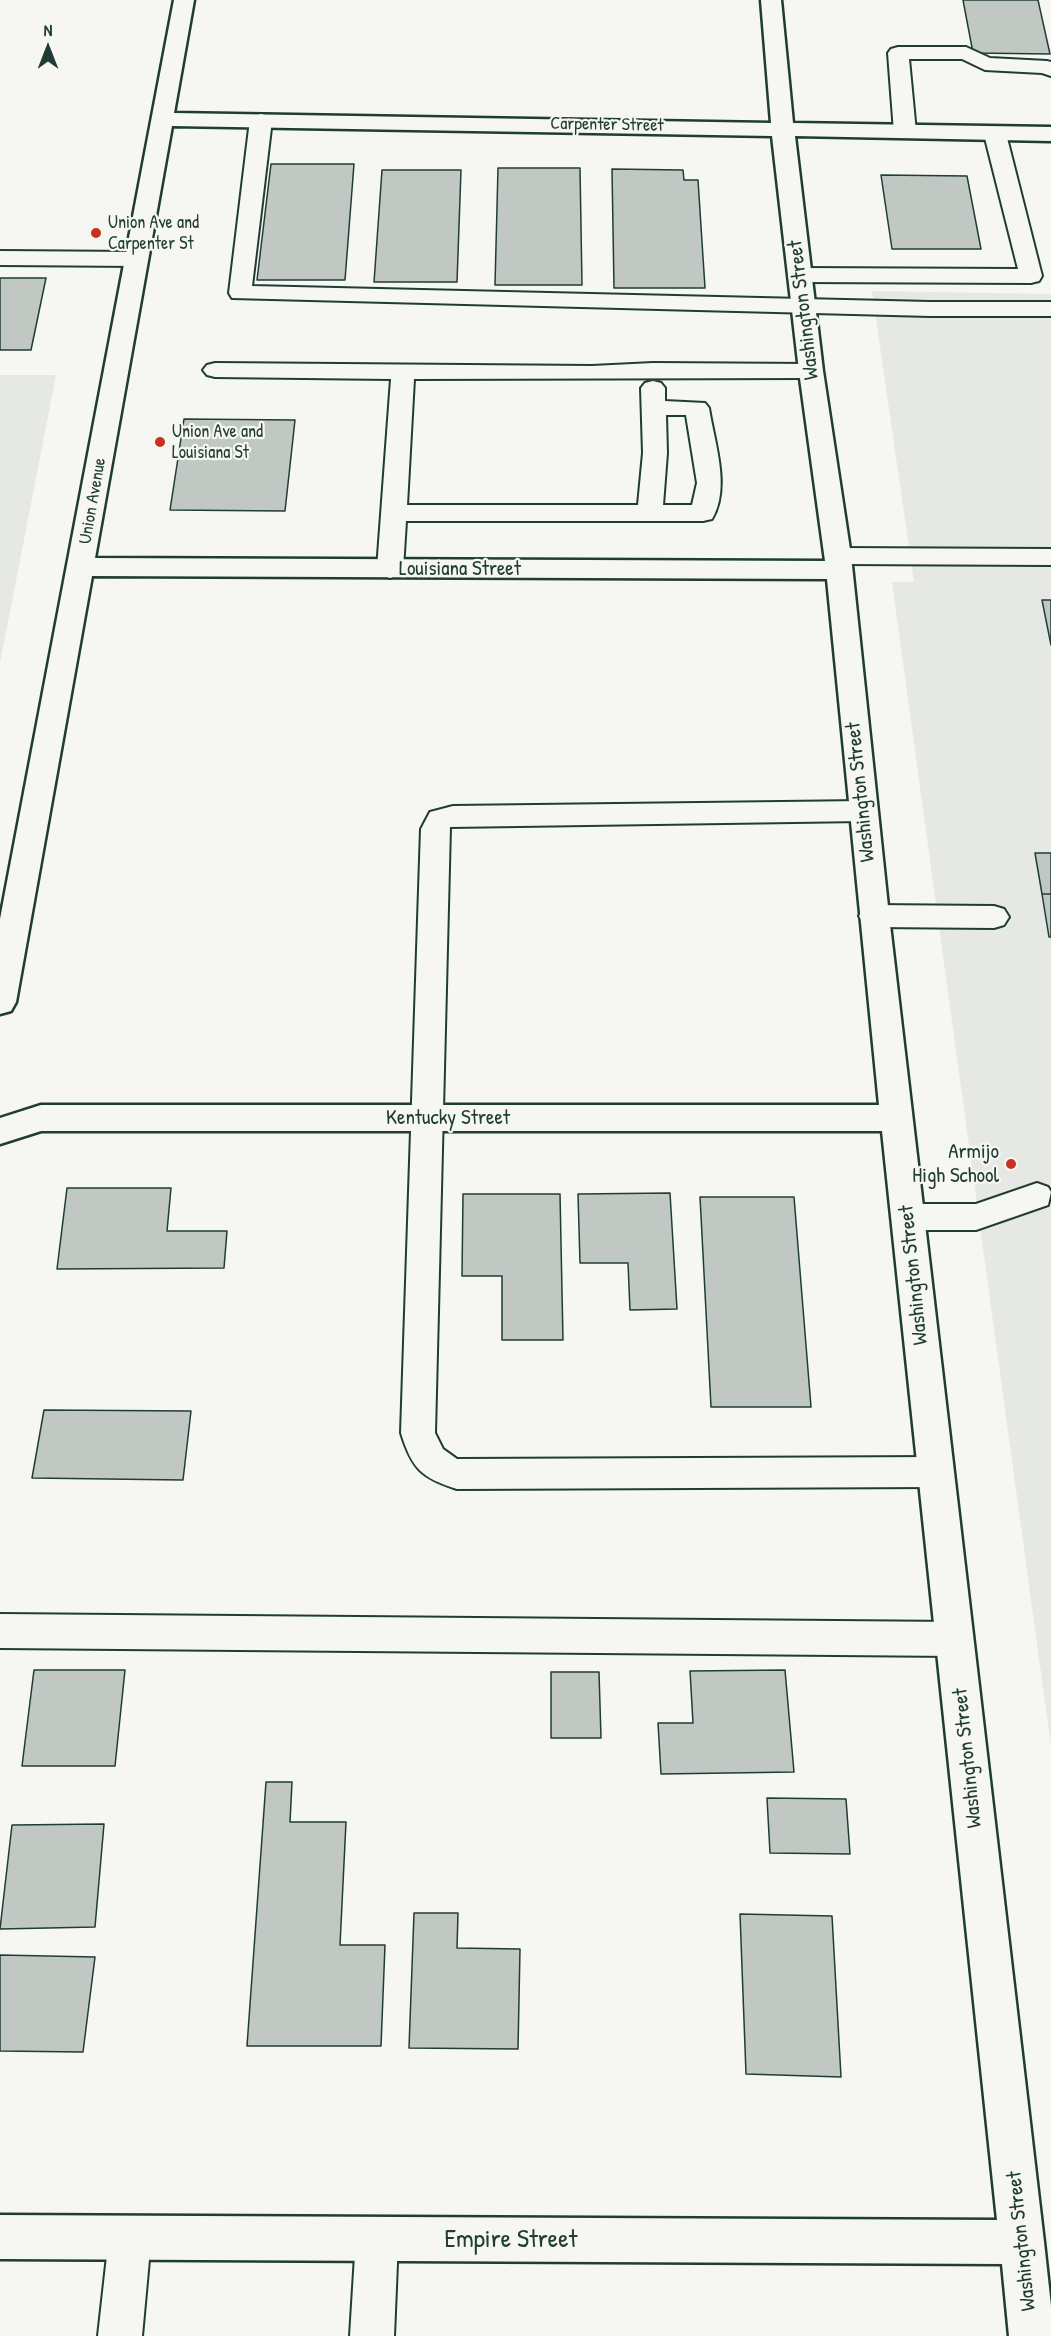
<!DOCTYPE html>
<html>
<head>
<meta charset="utf-8">
<style>
  body { margin:0 }
  #map { position:relative; width:1051px; height:2336px; overflow:hidden; background:#f6f6f2; font-family:"Patrick Hand",sans-serif }
  canvas { display:block }
  .north { position:absolute; left:18px; top:18px; width:60px; height:60px; -webkit-text-stroke:4px #f6f6f2; paint-order:stroke; rotate:0deg; font-size:16px; font-weight:700; line-height:24px; text-align:center; color:#1f3d34 }
  .north::after { content:''; display:block; margin:auto; width:21px; height:27px; background:#1f3d34; clip-path:polygon(50% 0,100% 100%,50% 72%,0 100%) }
</style>
</head>
<body>
<div id="map">
<canvas width="1051" height="2336"></canvas>
<div class="north">N</div>
</div>
<script>
const ctx = document.querySelector('canvas').getContext('2d');
ctx.lineJoin = 'round';
function fillPath(path, color) { ctx.fillStyle = color; ctx.fill(path, 'evenodd'); }
function strokePath(path, color, width, dash) { ctx.strokeStyle = color; ctx.lineWidth = width; ctx.lineCap = dash ? 'butt' : 'round'; ctx.setLineDash(dash || []); ctx.stroke(path); }
function write(font, color, halo, rows, align = 'center') {
  ctx.font = font + ' "Patrick Hand",sans-serif'; ctx.lineWidth = 4.5; ctx.setLineDash([]); ctx.textBaseline = 'middle'; ctx.strokeStyle = halo; ctx.fillStyle = color; for (const [text, x, y, turn = 0] of rows) {
    ctx.save(); ctx.translate(x, y); ctx.rotate((+turn || 0) * Math.PI / 180); ctx.textAlign = isNaN(turn) ? turn : align; if (halo) ctx.strokeText(text, 0, 0); ctx.fillText(text, 0, 0); ctx.restore();
  }
}
const built = new Path2D(`
  M872 291 1051 294V1746L892 582H914Z
  M0 375H56L0 663Z`);
const building = new Path2D(`
  M963 0H1038L1050 54 973 53Z
  M271 164H354L345 280H257Z
  M498 168H580L582 285H495Z
  M612 169 683 170 684 180H698L705 288H614Z
  M382 170H461L457 282H374Z
  M881 175 967 176 981 249H892Z
  M0 278H46L31 350H0Z
  M184 419 295 420 285 511 170 510Z
  M1042 600H1051V645Z
  M1035 853H1051V894H1042Z
  M1042 894H1051V937H1049Z
  M67 1188H171L167 1231H227L224 1268 57 1269Z
  M670 1193 677 1309 630 1310 628 1263H580L578 1194Z
  M463 1194H560L563 1340H502V1276H462Z
  M700 1197H794L811 1407H711Z
  M44 1410 191 1411 183 1480 32 1478Z
  M34 1670H125L115 1766H22Z
  M785 1670 794 1772 661 1774 658 1723H693L690 1671Z
  M551 1672H599L601 1738H551Z
  M266 1782H292L290 1822H346L340 1945H385L381 2046H247Z
  M767 1798 846 1799 850 1854 770 1853Z
  M104 1824 95 1927 0 1929 12 1825Z
  M414 1913H458L457 1948 520 1949 518 2049 409 2048Z
  M740 1914 832 1916 841 2077 746 2074Z
  M0 1955 95 1957 83 2052 0 2051Z`);
const lane = new Path2D(`
  M898 47H966L990 58 1047 61 1051 62V76L1042 73 985 70 962 59H909L916 132 913 137 905 138 897 137 894 132 888 53 891 49Z
  M261 114 268 116 272 120 252 286 930 302H1051V316H930L232 298 229 293 250 120 254 116Z
  M995 128 1003 129 1006 134 1042 276 1039 281 1031 283 800 282 792 280 789 275 792 270 800 268 1018 269 984 134 987 129Z
  M0 251 137 252 145 254 148 259 145 264 137 266 0 265Z
  M215 363 592 366 653 363 811 364 819 366 823 371 819 376 811 378 414 379 407 505H638L643 453 641 388 645 383 653 381 661 383 665 388V401L705 403 709 408C714 441 731 488 712 519L703 521H406L403 569 399 575 390 578 381 575 377 569 391 379 215 377 207 375 203 370 207 365ZM666 415H686L697 483 692 505H663L667 453Z
  M838 548 1051 549V565L838 564 829 562 825 556 829 550Z
  M863 801 873 804 877 811 873 818 863 821 450 827 435 1433 443 1449 457 1459 936 1457 948 1461 953 1472 948 1483 936 1487 457 1489C422 1478 412 1469 401 1433L421 829 430 812 453 806Z
  M874 905 994 906 1004 909 1009 917 1004 925 994 928 874 927 864 924 859 916 864 908Z
  M1037 1183 1048 1187 1051 1192 1048 1205 976 1230H908L897 1226 892 1217 897 1208 908 1204H976Z
  M0 1614 955 1622 968 1627 973 1639 968 1651 955 1656 0 1648Z
  M130 2217 145 2223 151 2238 142 2336H98L109 2238 115 2223Z
  M377 2218 392 2224 398 2239 394 2336H350L356 2239 362 2224Z`);
const street = new Path2D(`
  M174 0H194L174 113 771 123 761 0H781L793 123 1051 127V141L795 136 823 371 851 556 889 916 1044 2242 1051 2306V2336H1009L1002 2264 0 2259V2215L997 2220 882 1131H41L0 1144V1118L41 1105H879L827 579 92 576 16 1002 11 1011 0 1014V919ZM172 126 772 136 799 371 825 561 95 558Z`);
const markers = [
  [96,233,6,"#c8321e"],
  [160,442,6,"#c8321e"],
  [1011,1164,6,"#c8321e"]
];
const farStreetnames = [
  ["Carpenter Street",607,125,1],
  ["Union Avenue",93,501,-80]
];
const farPoinames = [
  ["Union Ave and",108,223],
  ["Carpenter St",108,244],
  ["Union Ave and",172,432],
  ["Louisiana St",172,453]
];
const streetNames = [
  ["Washington Street",804,310,-97],
  ["Louisiana Street",460,569],
  ["Washington Street",861,792,-96],
  ["Kentucky Street",448,1118],
  ["Washington Street",914,1275,-96],
  ["Washington Street",968,1758,-96],
  ["Washington Street",1022,2241,-96]
];
const poiNames = [
  ["Armijo",999,1152],
  ["High School",999,1176]
];
const nearStreetnames = [
  ["Empire Street",511,2240]
];
fillPath(built, '#e6e8e4');
fillPath(building, '#c1c8c3');
strokePath(building, '#1f3d34', 1.5);
strokePath(lane, '#1f3d34', 4);
strokePath(street, '#1f3d34', 5);
fillPath(lane, '#f6f6f2');
fillPath(street, '#f6f6f2');
for (const [x, y, r, color] of markers) { const dot = new Path2D(); dot.arc(x, y, r, 0, 2 * Math.PI); ctx.fillStyle = color; ctx.fill(dot); strokePath(dot, '#f6f6f2', 2); }
write('18px', '#1f3d34', '#f6f6f2', farStreetnames);
write('18px', '#1f3d34', '#f6f6f2', farPoinames, 'left');
write('21px', '#1f3d34', '#f6f6f2', streetNames);
write('21px', '#1f3d34', '#f6f6f2', poiNames, 'right');
write('26px', '#1f3d34', '#f6f6f2', nearStreetnames);
</script>
</body>
</html>
